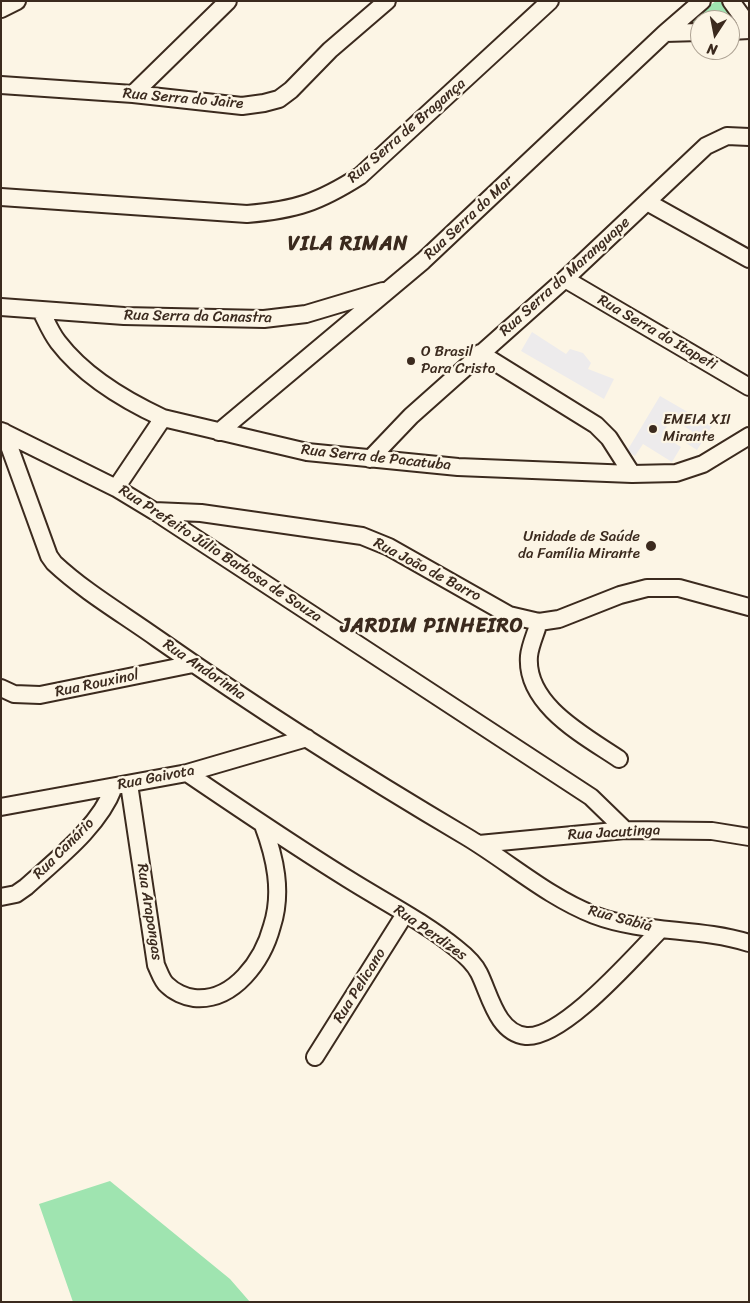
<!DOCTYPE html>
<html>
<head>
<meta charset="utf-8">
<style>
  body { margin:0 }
  #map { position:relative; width:750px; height:1303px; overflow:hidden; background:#fcf5e5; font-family:Sriracha,sans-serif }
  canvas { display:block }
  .frame { position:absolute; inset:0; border:2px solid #3b2a1e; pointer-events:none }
  .north { position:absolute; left:690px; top:10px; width:50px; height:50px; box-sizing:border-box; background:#fcf5e5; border:1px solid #afa495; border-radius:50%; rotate:191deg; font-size:14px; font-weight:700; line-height:20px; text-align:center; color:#3b2a1e }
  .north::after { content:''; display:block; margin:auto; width:18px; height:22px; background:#3b2a1e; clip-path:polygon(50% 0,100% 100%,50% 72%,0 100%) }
</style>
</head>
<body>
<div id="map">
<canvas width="750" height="1303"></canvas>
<div class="frame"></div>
<div class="north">N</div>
</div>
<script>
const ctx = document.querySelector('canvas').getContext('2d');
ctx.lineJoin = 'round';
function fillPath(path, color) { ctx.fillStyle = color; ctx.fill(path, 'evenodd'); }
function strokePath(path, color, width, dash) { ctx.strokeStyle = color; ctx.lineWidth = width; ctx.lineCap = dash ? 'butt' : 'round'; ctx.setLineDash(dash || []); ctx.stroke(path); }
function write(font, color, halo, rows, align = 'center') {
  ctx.font = font + ' Sriracha,sans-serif'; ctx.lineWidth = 4.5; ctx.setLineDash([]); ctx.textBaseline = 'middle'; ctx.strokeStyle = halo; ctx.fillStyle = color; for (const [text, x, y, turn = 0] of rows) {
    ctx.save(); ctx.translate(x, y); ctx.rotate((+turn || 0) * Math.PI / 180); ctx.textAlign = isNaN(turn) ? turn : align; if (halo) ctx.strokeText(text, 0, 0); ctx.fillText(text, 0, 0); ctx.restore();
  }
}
const built = new Path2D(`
  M532 332 566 354 570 349 583 353 591 363 588 369 614 379 604 399 521 351Z
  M660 396 712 426 697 450 686 443 692 431 671 419 662 435 681 447 672 462 643 444 635 456 627 451Z`);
const green = new Path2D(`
  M716 1H721L733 16 726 20H700V27H689L700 13Z
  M110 1181 230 1279 250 1302H73L39 1204Z`);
const minor = new Path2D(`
  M731 1 749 26
  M1 9 17 1
  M730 31 749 30
  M665 33 700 32
  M1 85 133 94 242 106 264 103 279 99 291 90 330 50 387 1
  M133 94 228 1
  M1 197 247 214C296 210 319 202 360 176L550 1
  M647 202 749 259
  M565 279 749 387
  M1 307 124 316 264 319 306 314 383 291
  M41 311C46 321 51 333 58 342 84 376 124 400 163 418L307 452 458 467 632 474 676 473 703 464 749 436
  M480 353 596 425 609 438 632 474
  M1 431 116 488 154 511 591 797 625 830
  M4 432 49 556 54 563C85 592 123 614 158 639 258 709 362 775 467 837 510 863 548 897 594 915 644 934 698 927 749 943
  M219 432 423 261 665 33 702 1
  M370 459 411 416 565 279 706 146 727 136 749 137
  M116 488 163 418
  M154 511 201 513 362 536 389 547 509 615 539 622 559 619 620 595 647 588H679L749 607
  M539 622C536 633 530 645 529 656 525 705 585 736 619 759
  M1 688 14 694 40 695 193 664
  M187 773C240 809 293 845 348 879 383 901 424 922 456 948 465 955 474 963 479 973 490 995 497 1033 526 1036 563 1039 634 956 660 930
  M129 784 156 965C159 971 162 981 167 985 174 992 185 997 194 998 234 1002 263 960 272 926 283 892 275 857 263 825
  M1 807 187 773 307 738
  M479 844 625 830 712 831 749 837
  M1 897 16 894 26 887C58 858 99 827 114 787
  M315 1057 405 914`);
const markers = [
  [411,361,5,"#3b2a1e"],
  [653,429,5,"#3b2a1e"],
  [651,546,6,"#3b2a1e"]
];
const streetNames = [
  ["Rua Serra do Jaire",183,99,5],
  ["Rua Serra de Bragança",407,131,-41],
  ["Rua Serra do Mar",469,218,-43],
  ["Rua Serra do Maranguape",565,277,-42],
  ["Rua Serra da Canastra",198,317,1],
  ["Rua Serra do Itapeti",657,333,30],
  ["Rua Serra de Pacatuba",376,458,6],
  ["Rua Prefeito Júlio Barbosa de Souza",220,554,33],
  ["Rua João de Barro",427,570,28],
  ["Rua Andorinha",204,670,34],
  ["Rua Rouxinol",97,684,-12],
  ["Rua Gaivota",156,778,-11],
  ["Rua Jacutinga",614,833,-3],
  ["Rua Canário",64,849,-45],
  ["Rua Arapongas",149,912,81],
  ["Rua Sabiá",620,919,15],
  ["Rua Perdizes",430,933,35],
  ["Rua Pelicano",360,986,-58]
];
const poiNames = [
  ["O Brasil",421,352],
  ["Para Cristo",421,369],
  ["EMEIA XII",663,420],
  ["Mirante",663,437],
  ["Unidade de Saúde",640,537,"right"],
  ["da Família Mirante",640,554,"right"]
];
const districtNames = [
  ["VILA RIMAN",348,245],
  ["JARDIM PINHEIRO",432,627]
];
fillPath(built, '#edebec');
fillPath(green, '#9fe4b0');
strokePath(minor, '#3b2a1e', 20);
strokePath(minor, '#fcf5e5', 16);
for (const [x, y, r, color] of markers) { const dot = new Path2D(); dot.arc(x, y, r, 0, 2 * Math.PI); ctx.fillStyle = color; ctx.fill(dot); strokePath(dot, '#fcf5e5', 2); }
write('15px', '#3b2a1e', '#fcf5e5', streetNames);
write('15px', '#3b2a1e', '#fcf5e5', poiNames, 'left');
ctx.letterSpacing = '1px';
write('bold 20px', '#3b2a1e', '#fcf5e5', districtNames);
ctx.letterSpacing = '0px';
</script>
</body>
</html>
